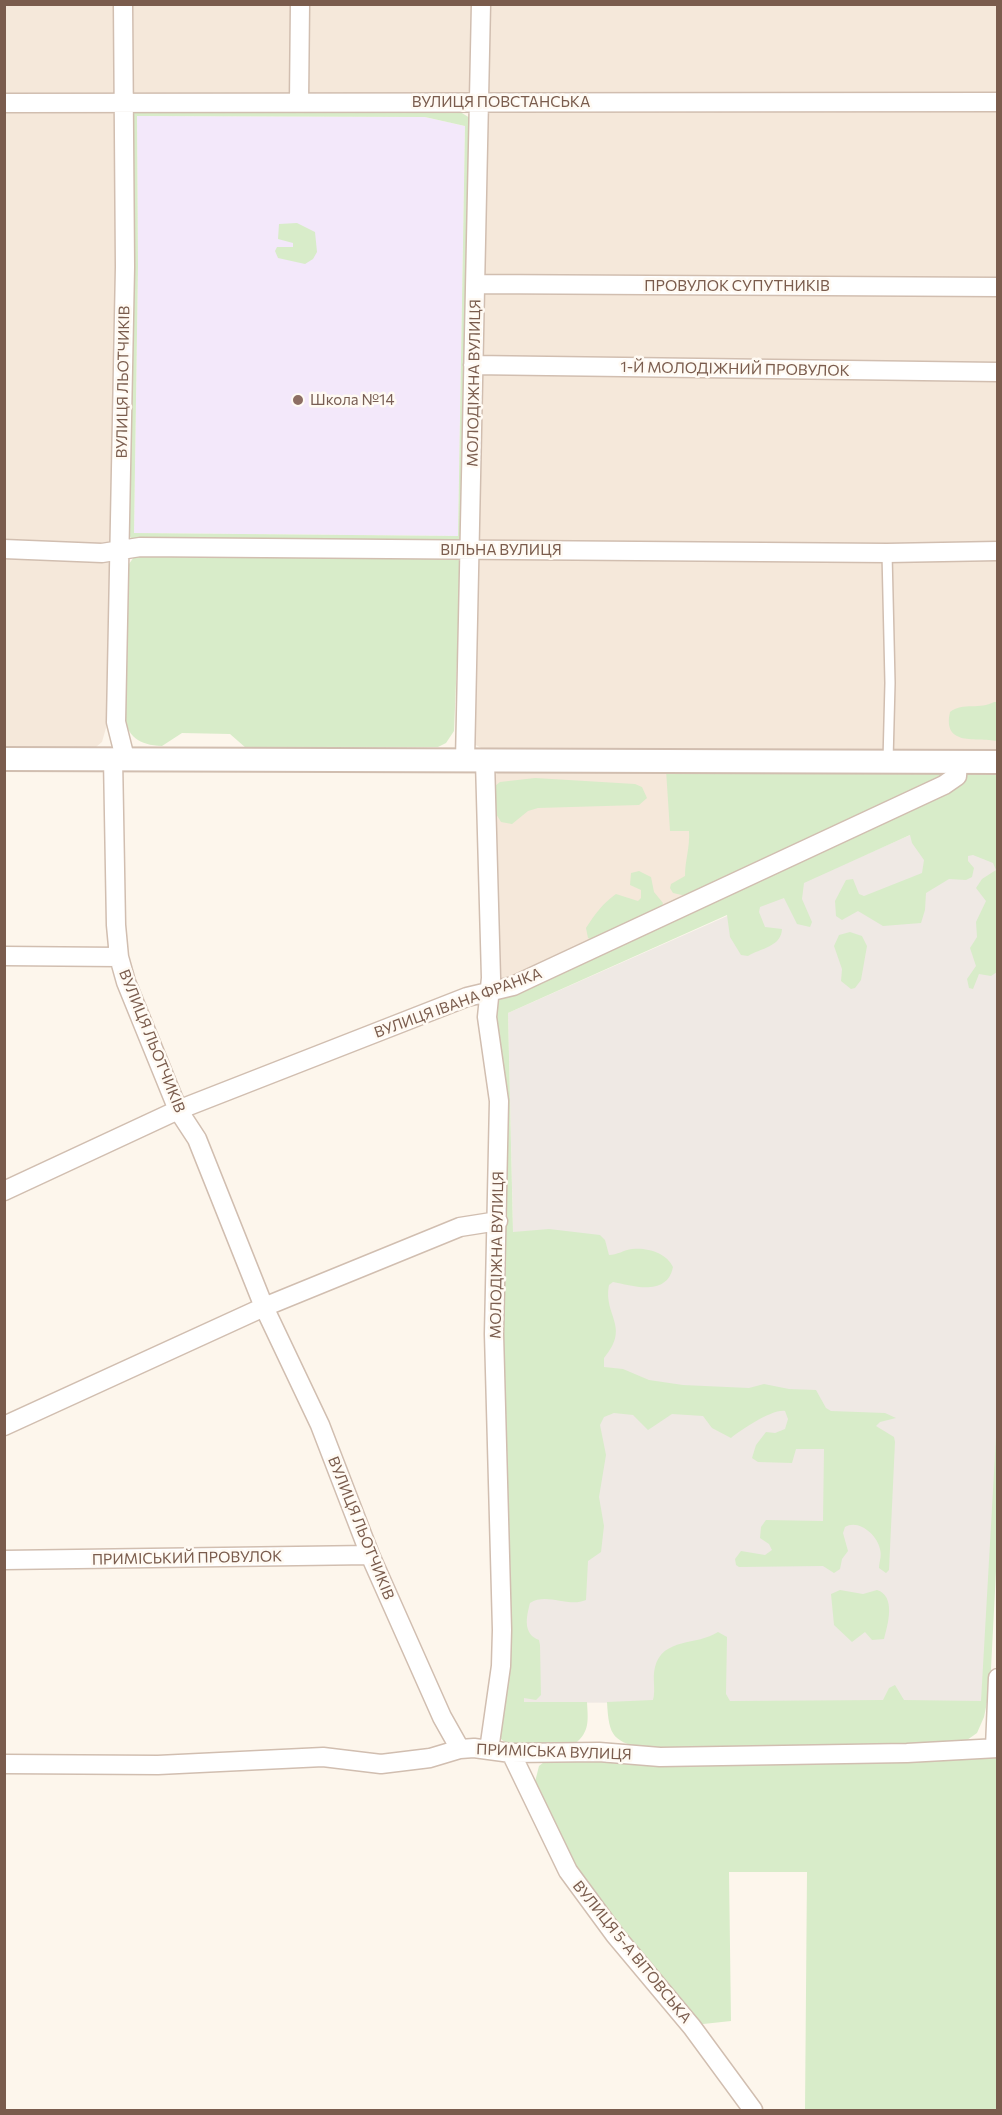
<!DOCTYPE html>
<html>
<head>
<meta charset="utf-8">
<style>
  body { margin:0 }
  #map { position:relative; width:1002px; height:2115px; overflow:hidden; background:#fdf6ec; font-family:Commissioner,sans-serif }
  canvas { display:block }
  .frame { position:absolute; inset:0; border:6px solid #7a5c4d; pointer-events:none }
</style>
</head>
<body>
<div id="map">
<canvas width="1002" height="2115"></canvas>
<div class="frame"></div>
</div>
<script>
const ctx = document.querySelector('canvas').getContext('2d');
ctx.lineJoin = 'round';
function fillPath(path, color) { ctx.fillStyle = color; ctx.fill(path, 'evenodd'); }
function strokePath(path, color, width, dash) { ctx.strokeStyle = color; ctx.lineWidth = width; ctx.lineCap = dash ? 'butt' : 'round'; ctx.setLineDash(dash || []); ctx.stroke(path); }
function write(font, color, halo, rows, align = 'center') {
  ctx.font = font + ' Commissioner,sans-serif'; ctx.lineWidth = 5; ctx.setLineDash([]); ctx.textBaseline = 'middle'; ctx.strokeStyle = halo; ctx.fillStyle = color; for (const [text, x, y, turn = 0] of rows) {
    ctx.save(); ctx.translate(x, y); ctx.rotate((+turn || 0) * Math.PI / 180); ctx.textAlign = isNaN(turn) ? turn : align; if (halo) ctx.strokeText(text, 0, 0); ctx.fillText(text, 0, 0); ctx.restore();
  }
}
const residential = new Path2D(`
  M5 5H118L115 93 112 95 5 98Z
  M128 5H296L292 95 130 96Z
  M303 5H474L472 85 469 91 465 96H308Z
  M488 5H997V98L493 97 486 90Z
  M492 106H997V284L484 277 486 112Z
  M5 107 116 111V526L110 547 5 546Z
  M997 291V368L480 359 482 293Z
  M479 374 997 375V546L477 543Z
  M5 553 106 560 112 567 106 728 102 742 96 747 5 750Z
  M997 556V754L487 751 470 742 475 562 479 557Z
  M501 770H666L689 831 692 897 529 973 500 979 490 780Z`);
const industrial = new Path2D(`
  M987 801H997L998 1420 982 1701 524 1703 508 1013Z`);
const education = new Path2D(`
  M137 116 425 117 465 126 458 536 134 533 138 266Z`);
const green = new Path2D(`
  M457 110 470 118 463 535 459 543 132 540 128 533 133 112ZM137 116 425 117 465 126 458 536 134 533 138 266Z
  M297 223 315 232 317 252 313 259 305 264 278 258 275 251 277 247H293V243L278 239 279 224Z
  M136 554 458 557 461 564 454 731 446 743 438 747 246 748 230 734 182 733 162 746C139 745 127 737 124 714L129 564Z
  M994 702H997V741C977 737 942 747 950 712 963 702 980 710 994 702Z
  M944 768 948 776 686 896 673 893 670 888 671 884 685 876C685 860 690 848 689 831H670L666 770Z
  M965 770H997V972L991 976 979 974 973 989 969 988 967 979 976 966 970 948 977 937 976 922 986 901 976 888 982 879 996 870 993 863 973 855 968 856V861L974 868 972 877 966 880 949 879 926 893 925 910 921 923 883 926 858 911 842 920 836 916 835 901 846 880 853 879 859 894 864 896 922 873 924 860 912 843 910 835 804 883 802 899 812 922 810 927 797 924 784 898 760 907 759 912 765 927 782 929C781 947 761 948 748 956L741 955 730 937 727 915 508 1013 513 1232 549 1229 600 1235 605 1240 609 1255C617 1255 624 1250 632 1249 647 1247 667 1253 673 1267 667 1297 633 1286 613 1282L609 1285C603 1316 631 1326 604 1358V1367L623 1369 649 1380 683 1385 749 1388 764 1384 789 1389 816 1390 826 1408 831 1411 885 1413 896 1418 880 1422 876 1426 894 1437 895 1442 889 1570 886 1573 879 1568C879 1561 882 1557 880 1549 877 1535 859 1519 845 1527L843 1533 848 1551 842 1559 840 1569 834 1573 823 1566 739 1567 736 1565 735 1559 741 1551 765 1555 772 1550 769 1544 760 1538 761 1527 766 1520 823 1521 824 1449H796L792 1463 758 1462 752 1458 756 1445 766 1432 775 1433 785 1429 788 1419 785 1411C772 1409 741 1430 731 1438L712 1428 703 1416 672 1414 648 1430 633 1415 614 1413 604 1417 600 1425 606 1455 599 1497 604 1526 601 1552 588 1561 586 1600C568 1608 547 1592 530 1603 526 1618 523 1634 539 1640L540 1645 541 1695 536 1700 524 1698V1702H587C588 1721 590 1731 575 1744L509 1745 497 1736 491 1018 496 992Z
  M535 778 635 784 642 787 647 798 639 805 538 808 528 811 512 824 501 822 493 809 495 786 500 782Z
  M639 871 651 877 654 892 663 903 660 910 595 941 588 938 586 928C595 914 603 903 616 894L638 901 641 898V890L630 885 631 873Z
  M850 932 862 936 867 946 861 980 855 988 851 989 841 981 842 969 834 946 839 935Z
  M997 1420V1552L990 1688 984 1717 977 1733 967 1740 907 1748 648 1750C613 1741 609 1738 607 1702L653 1700C656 1690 652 1678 655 1667 663 1637 697 1646 718 1632L727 1637 726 1694 730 1701 883 1700 889 1688 895 1685 904 1700 981 1701Z
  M840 1590 863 1594 877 1590C896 1596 888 1624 884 1639L872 1640 865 1632 852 1642 834 1625 831 1594Z
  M997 1753V2110H805L807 1872H729L731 2021 694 2025 579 1894 534 1786 539 1766 549 1758Z`);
const service = new Path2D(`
  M887 553 890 683 888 761`);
const minor = new Path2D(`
  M123 4 125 267 116 722 125 758
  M299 102 300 4
  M4 103 998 102
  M476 284 998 287
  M473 365 998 372
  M4 549 102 553 140 547 887 553 998 551
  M113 758 116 925 119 957 126 982 178 1110 197 1139 264 1307 320 1425 370 1555 442 1717 460 1749
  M465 761 481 4
  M485 761 491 978 487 1017 499 1101 494 1334 502 1630 501 1666 489 1750
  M4 956 119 957
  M4 1191 178 1110 467 997 513 986 532 977 944 785 957 776 958 761
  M4 1426 264 1307 460 1227 498 1221
  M4 1560 370 1555
  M995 1747 998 1678
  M511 1753 568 1871 615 1935 692 2027 753 2110
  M4 1764 158 1765 323 1757 381 1764 430 1758 460 1749 474 1748 511 1753 599 1752 660 1757 907 1753 998 1748`);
const tertiary = new Path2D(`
  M4 759 998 762`);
const markers = [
  [298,400,6,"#8d6e63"]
];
const streetNames = [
  ["ВУЛИЦЯ ПОВСТАНСЬКА",501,102],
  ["ПРОВУЛОК СУПУТНИКІВ",737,286],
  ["1-Й МОЛОДІЖНИЙ ПРОВУЛОК",735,369,1],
  ["ВУЛИЦЯ ЛЬОТЧИКІВ",123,382,-89],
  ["МОЛОДІЖНА ВУЛИЦЯ",474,383,-89],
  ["ВІЛЬНА ВУЛИЦЯ",501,550],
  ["ВУЛИЦЯ ІВАНА ФРАНКА",458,1003,-20],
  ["ВУЛИЦЯ ЛЬОТЧИКІВ",152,1041,68],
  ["МОЛОДІЖНА ВУЛИЦЯ",497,1255,-89],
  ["ВУЛИЦЯ ЛЬОТЧИКІВ",361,1528,68],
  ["ПРИМІСЬКИЙ ПРОВУЛОК",187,1558,-1],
  ["ПРИМІСЬКА ВУЛИЦЯ",554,1752,2],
  ["ВУЛИЦЯ 5-А ВІТОВСЬКА",632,1952,51]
];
const educationNames = [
  ["Школа №14",310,400]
];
fillPath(residential, '#f5e8da');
fillPath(industrial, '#efe9e4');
fillPath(education, '#f3e8fa');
fillPath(green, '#d8ecc9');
strokePath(service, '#d1beb0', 12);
strokePath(minor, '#d1beb0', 21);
strokePath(tertiary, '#d1beb0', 26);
strokePath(service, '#fff', 9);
strokePath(minor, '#fff', 18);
strokePath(tertiary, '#fff', 22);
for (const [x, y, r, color] of markers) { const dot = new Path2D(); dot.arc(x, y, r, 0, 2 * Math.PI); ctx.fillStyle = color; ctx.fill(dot); strokePath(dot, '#fffaf3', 2); }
write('15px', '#7a5c4d', '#fffaf3', streetNames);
write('15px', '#785e54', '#fffaf3', educationNames, 'left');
</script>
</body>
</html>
